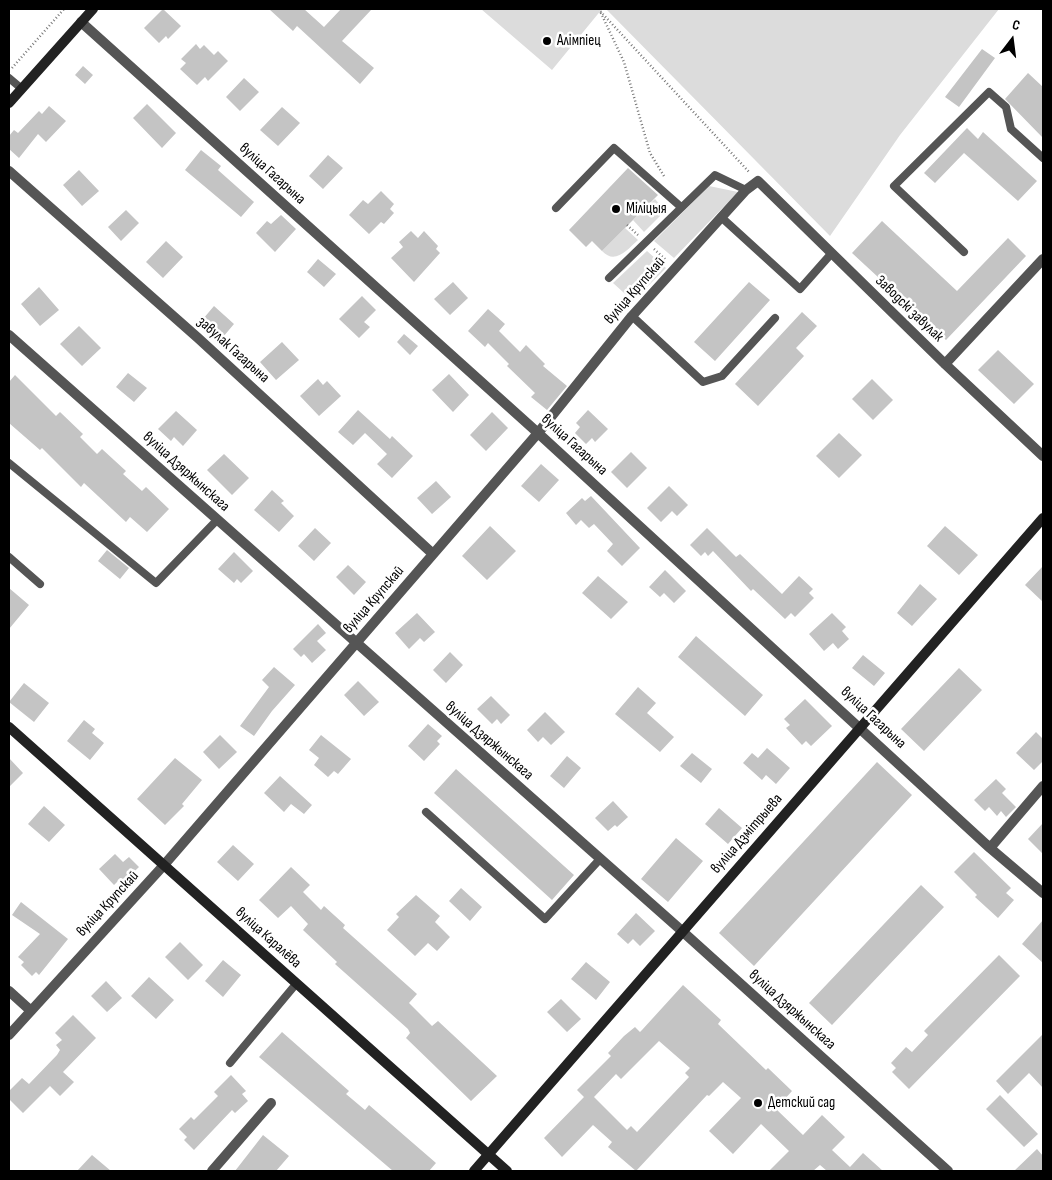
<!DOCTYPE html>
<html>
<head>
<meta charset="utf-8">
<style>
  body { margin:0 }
  #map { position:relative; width:1052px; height:1180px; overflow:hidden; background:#fff; font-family:"Sofia Sans Condensed",sans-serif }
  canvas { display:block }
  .frame { position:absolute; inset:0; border:10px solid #000; pointer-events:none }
  .north { position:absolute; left:987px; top:15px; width:50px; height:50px; -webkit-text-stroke:4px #fff; paint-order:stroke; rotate:15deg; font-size:14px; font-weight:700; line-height:20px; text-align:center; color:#000 }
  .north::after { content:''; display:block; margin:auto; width:18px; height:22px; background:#000; clip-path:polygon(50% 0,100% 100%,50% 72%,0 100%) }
</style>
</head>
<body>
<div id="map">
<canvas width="1052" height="1180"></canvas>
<div class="frame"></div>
<div class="north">С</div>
</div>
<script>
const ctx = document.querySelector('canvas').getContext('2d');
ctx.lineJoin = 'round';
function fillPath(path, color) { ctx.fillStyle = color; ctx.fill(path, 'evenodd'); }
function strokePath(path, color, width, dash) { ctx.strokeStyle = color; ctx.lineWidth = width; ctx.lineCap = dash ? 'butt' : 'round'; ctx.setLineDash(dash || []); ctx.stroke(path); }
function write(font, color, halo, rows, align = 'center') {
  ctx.font = font + ' "Sofia Sans Condensed",sans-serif'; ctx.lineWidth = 5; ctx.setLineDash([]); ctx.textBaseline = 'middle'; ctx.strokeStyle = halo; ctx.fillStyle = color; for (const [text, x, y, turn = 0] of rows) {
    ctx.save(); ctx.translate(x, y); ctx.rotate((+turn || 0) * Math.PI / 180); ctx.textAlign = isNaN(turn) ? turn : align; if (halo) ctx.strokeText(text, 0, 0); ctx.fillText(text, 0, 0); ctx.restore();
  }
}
const green = new Path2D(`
  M481 9H602L552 70Z
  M606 9H999L900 135 830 236Z
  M709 186 738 192 674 258 654 241Z
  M655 199 662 207 660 216 644 232 633 220Z
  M625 228 638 240C627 250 615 265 602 251Z
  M647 251 666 268 633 301 613 283Z`);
const building = new Path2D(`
  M163 9 181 26 168 39 166 36 159 43 144 28Z
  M269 9H304L324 27 341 9H372L342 41 374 68 360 84 297 26 293 31Z
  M196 44 200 49 204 45 214 55 218 51 228 61 208 81 205 77 197 85 180 69 186 63 181 59Z
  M982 49 995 58 959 107 945 97Z
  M83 66 93 75 85 84 75 75Z
  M1028 73 1043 87V138L1005 99Z
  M244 78 259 92 240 111 226 97Z
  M147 104 176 133 162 148 133 118Z
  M49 106 66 121 46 142 38 134 19 158 9 149V136L14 130 18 133 39 111 42 114Z
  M282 107 300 123 278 146 260 130Z
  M967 128 978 139 983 132 1037 181 1018 201 964 153 935 183 924 173Z
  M201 150 221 166 218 170 254 202 241 217 185 170Z
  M328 155 343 168 323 189 309 176Z
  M628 168 658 195 602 251 592 241 586 247 569 230Z
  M79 170 99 191 82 206 63 185Z
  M381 191 394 204 390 209 394 213 384 224 381 222 369 234 349 215 363 200 368 204Z
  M126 210 139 223 121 241 108 227Z
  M281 215 296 229 275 252 256 233 267 221 271 224Z
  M882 221 957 291 1008 238 1026 256 946 340 852 253Z
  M411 231 418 238 424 231 438 246 436 249 440 253 414 282 391 258 403 247 399 242Z
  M166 241 183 257 163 278 146 262Z
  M318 259 336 274 324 287 307 272Z
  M453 282 468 298 450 315 434 299Z
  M749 282 770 300 715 361 694 342Z
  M39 287 59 310 40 326 21 304Z
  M362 296 376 310 364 322 370 327 359 338 339 319Z
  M214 306 234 324 223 337 203 319Z
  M488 309 505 324 499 331 520 352 526 345 545 364 543 366 567 386 547 410 531 397 535 393 507 366 509 364 488 343 485 347 468 331Z
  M802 312 817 326 796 348 804 356 758 406 735 384Z
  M79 326 101 348 82 366 60 344Z
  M404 334 418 346 410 355 397 342Z
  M282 342 299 360 276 380 260 362Z
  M998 350 1034 384 1014 404 978 370Z
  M128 373 147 388 134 402 116 387Z
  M449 374 469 395 453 412 432 390Z
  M15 375 56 416 60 412 83 434 80 437 97 454 102 449 126 471 123 474 142 491 146 487 169 509 147 532 130 517 126 522 84 483 81 487 42 448 40 450 9 423V382Z
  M318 379 323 385 327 381 341 396 319 416 300 396Z
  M872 379 893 400 873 420 852 399Z
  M358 410 390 439 392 436 413 456 392 478 377 464 387 454 365 433 353 445 338 432Z
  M588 410 608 429 595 442 592 438 586 444 575 433 580 427 576 423Z
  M176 411 197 430 183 446 174 437 171 441 158 429Z
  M492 412 508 428 486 451 470 435Z
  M839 433 862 455 839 478 816 456Z
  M631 452 647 468 627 488 611 472Z
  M224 454 249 478 232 495 207 470Z
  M541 464 559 480 539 502 521 486Z
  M436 481 451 497 432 514 417 498Z
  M669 486 688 505 677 516 672 511 661 522 647 508Z
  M272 490 284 501 281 503 294 516 279 532 254 510Z
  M591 496 640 548 622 566 607 551 613 544 594 524 589 528 581 520 576 525 566 513 582 498 585 501Z
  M490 526 516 551 487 580 462 556Z
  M945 526 978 555 959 575 927 546Z
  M315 528 331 543 314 561 298 546Z
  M707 528 736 557 740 554 782 594 799 576 813 589 809 593 814 598 795 617 791 613 785 619 753 589 751 591 713 551 708 556 705 552 701 556 690 545Z
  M107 550 129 568 120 579 98 561Z
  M234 552 253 571 241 583 237 579 234 583 218 569Z
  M348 565 366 582 354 595 336 577Z
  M1043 566V602L1025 585Z
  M665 570 686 591 674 603 664 593 660 597 649 587Z
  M598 576 628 602 611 619 582 593Z
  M920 584 937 599 912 626 897 613Z
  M9 588 29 605 9 629Z
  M417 613 435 632 424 642 420 638 409 649 395 633Z
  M832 613 846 627 842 631 849 639 838 649 833 643 824 651 809 634Z
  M318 624 326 633 317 641 326 650 312 663 304 654 301 657 293 649Z
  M696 636 763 695 745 716 678 657Z
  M450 652 463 665 446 683 433 670Z
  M863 655 885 673 874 686 852 668Z
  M274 667 295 685 272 711 254 736 240 726 269 687 262 680Z
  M959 668 982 690 924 751 901 729Z
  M358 681 379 702 364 716 344 695Z
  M24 683 49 703 34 722 9 702Z
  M638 687 656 703 647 713 674 737 660 752 615 714Z
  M491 696 510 715 501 724 497 719 492 724 477 709Z
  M805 699 832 726 811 746 806 741 802 745 786 728 790 725 784 719Z
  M545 712 565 732 551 745 543 737 538 742 527 730Z
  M84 720 95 729 92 733 104 743 90 760 67 741Z
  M428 724 442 736 437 741 440 744 424 761 408 746Z
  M1036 732 1043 739V761L1034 770 1016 753Z
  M220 735 237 752 219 769 203 752Z
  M321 735 351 759 338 774 334 771 328 777 314 765 319 758 309 750Z
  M767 748 790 768 776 784 766 775 762 780 743 763 752 753 758 758Z
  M692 753 712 769 701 783 680 766Z
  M567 756 581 768 564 788 550 776Z
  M9 758 23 773 9 787Z
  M175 758 202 780 182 804 184 806 165 825 137 799Z
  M877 762 912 795 754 966 719 933Z
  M456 769 574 875 552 900 434 793Z
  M280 776 312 805 304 814 291 804 284 812 264 793Z
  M996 779 1006 789 1002 793 1016 807 1006 817 1001 811 997 816 989 807 985 811 974 800Z
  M613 801 628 817 617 827 615 825 608 831 595 818Z
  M44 806 65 825 49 842 28 824Z
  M719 808 742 828 728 844 705 824Z
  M1043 823V854L1028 839Z
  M676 838 703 861 668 902 641 879Z
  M233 845 254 864 238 881 217 862Z
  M974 852 1011 888 1006 893 1014 900 998 918 975 897 977 895 954 872Z
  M115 854 123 862 129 857 139 867 122 883 119 880 114 885 99 869Z
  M291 867 310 885 303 892 321 910 324 906 345 925 343 928 417 994 409 1003 432 1026 438 1021 497 1076 471 1101 406 1038 410 1033 408 1029 335 964 337 962 303 930 308 924 291 906 278 918 259 900Z
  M921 885 944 907 832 1025 809 1003Z
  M461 888 482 907 470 921 449 901Z
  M416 895 440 916 435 922 450 937 437 951 428 943 415 956 387 930 399 917 396 914Z
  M21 902 68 939 39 975 36 972 32 976 21 965 24 962 18 957 40 934 12 915Z
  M636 913 655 931 640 946 633 939 628 944 617 934Z
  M1043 920V963L1022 944Z
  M180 942 203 965 188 980 165 957Z
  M999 955 1020 976 909 1089 892 1072 896 1068 891 1063 906 1047 912 1052 928 1035 924 1031Z
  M223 960 241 975 223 997 205 981Z
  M586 962 610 982 596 1000 571 979Z
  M149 977 174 1000 156 1019 131 996Z
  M106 981 122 998 107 1012 91 996Z
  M683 985 721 1020 718 1024 766 1070 768 1068 792 1091 776 1109 803 1135 822 1115 845 1137 832 1150 850 1167 863 1153 883 1171H827L820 1165 813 1171H769L789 1151 761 1124 733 1154 709 1131 741 1098 723 1082 709 1096 707 1095 636 1171 608 1147 612 1142 593 1125 562 1157 544 1138 584 1097 577 1090 611 1056 608 1053 624 1036 635 1027 640 1032 642 1030ZM659 1041 690 1068 685 1073 689 1077 637 1132 631 1126 627 1130 594 1097 616 1074 621 1079Z
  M561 999 581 1019 567 1032 547 1012Z
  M73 1015 96 1038 63 1072 74 1082 60 1096 50 1086 23 1113 9 1099V1091L22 1078 29 1084 57 1055 60 1050 56 1045 62 1040 55 1033Z
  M282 1032 349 1091 346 1094 365 1110 369 1105 436 1163 429 1171H393L259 1057Z
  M1043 1034V1088L1029 1073 1008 1094 996 1081Z
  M231 1075 246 1091 242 1094 248 1101 235 1113 232 1110 194 1150 184 1140 187 1137 179 1129 191 1117 194 1120 218 1096 214 1092Z
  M1000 1095 1038 1134 1024 1147 986 1109Z
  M263 1135 289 1156 276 1171H235Z
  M1037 1149 1043 1156V1171H1014Z
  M92 1155 111 1171H77Z`);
const path = new Path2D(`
  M12 68 64 9
  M664 176 650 153 624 62 600 11 750 173
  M627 225 638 235
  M654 249 666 260`);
const lane = new Path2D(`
  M9 78 22 89
  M556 208 614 148 681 207
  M721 217 800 289 831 254
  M964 252 894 186 989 92 1006 107 1011 129 1043 158
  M609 278 715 175 746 190
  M632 316 703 382 722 376 775 318
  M9 463 156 583 217 520
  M9 557 40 584
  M426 812 545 919 600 859
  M230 1063 296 984`);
const street = new Path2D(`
  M81 22 538 433 990 848 1043 893
  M9 171 198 338 433 554
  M9 335 682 931 948 1171
  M945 364 1043 259
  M990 848 1043 786
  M9 991 30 1010
  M9 1035 164 865 538 433 632 316 746 190 758 181 945 364 1043 456
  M212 1171 271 1103`);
const secondary = new Path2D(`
  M9 103 93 9
  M9 727 507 1171
  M474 1171 1043 518`);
const markers = [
  [547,41,5,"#000"],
  [616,209,5,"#000"],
  [758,1103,5,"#000"]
];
const poiNames = [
  ["Алімпіец",557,41],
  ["Міліцыя",626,209],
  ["Детский сад",768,1103]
];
const streetNames = [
  ["вуліца Гагарына",272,174,42],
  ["вуліца Крупскай",635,291,-49],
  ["Заводскі завулак",909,309,44],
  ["завулак Гагарына",233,350,42],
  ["вуліца Гагарына",574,445,42],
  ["вуліца Дзяржынскага",186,472,42],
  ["вуліца Крупскай",374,600,-49],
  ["вуліца Гагарына",873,718,43],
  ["вуліца Дзяржынскага",489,741,41],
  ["вуліца Дзмітрыева",747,834,-49],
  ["вуліца Крупскай",108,904,-47],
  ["вуліца Каралёва",268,938,42],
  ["вуліца Дзяржынскага",792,1010,42]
];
fillPath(green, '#dcdcdc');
fillPath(building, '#c4c4c4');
strokePath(path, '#777', 2.5, [1, 2.5]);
strokePath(lane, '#555', 8);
strokePath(street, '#555', 10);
strokePath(secondary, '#222', 10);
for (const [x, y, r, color] of markers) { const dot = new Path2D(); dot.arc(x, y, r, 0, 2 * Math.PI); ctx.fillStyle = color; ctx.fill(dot); strokePath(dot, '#fff', 2); }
write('15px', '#000', '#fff', poiNames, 'left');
write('15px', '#000', '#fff', streetNames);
</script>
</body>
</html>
